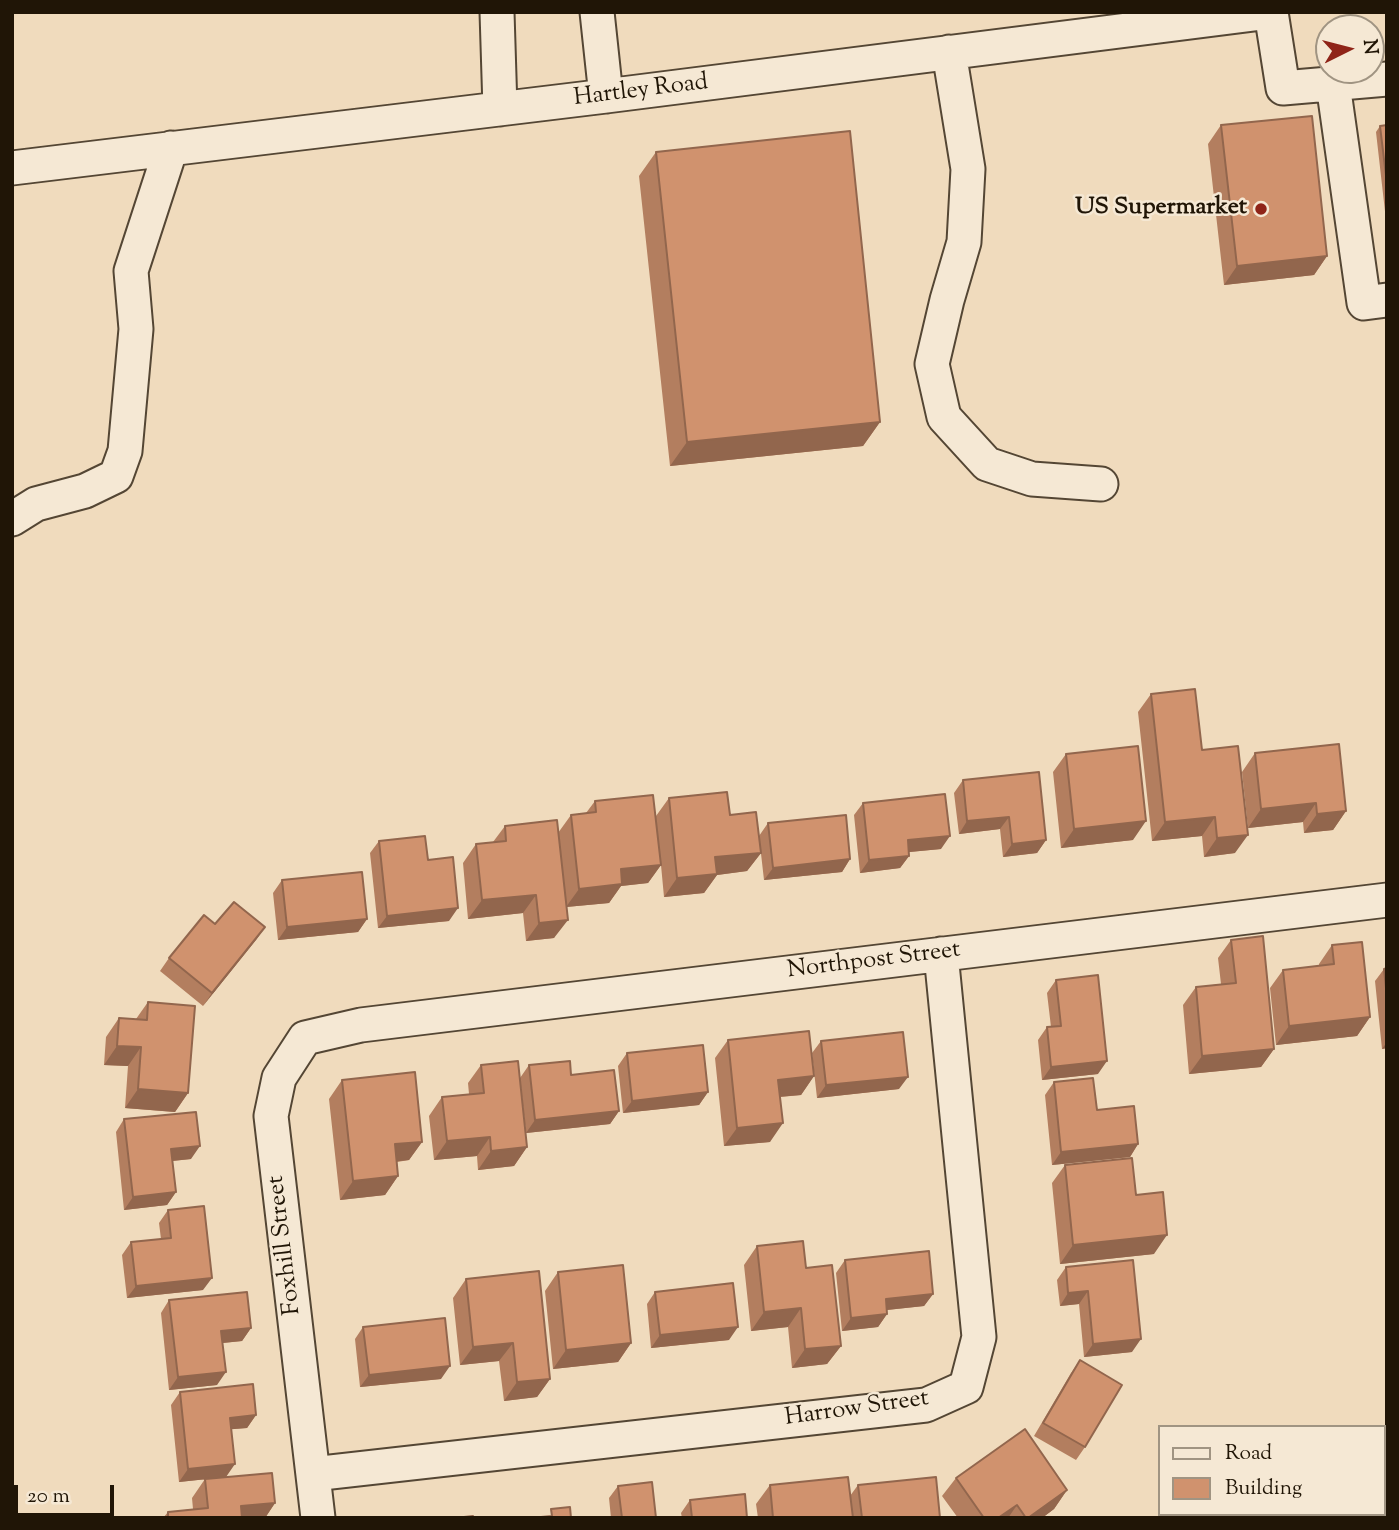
<!DOCTYPE html>
<html>
<head>
<meta charset="utf-8">
<style>
  body { margin:0 }
  #map { position:relative; width:1399px; height:1530px; overflow:hidden; background:#f0dbbd; font-family:"Sorts Mill Goudy",serif }
  canvas { display:block }
  .frame { position:absolute; inset:0; border:14px solid #201506; pointer-events:none }
  .legend { position:absolute; left:1158px; top:1425px; width:228px; height:91px; box-sizing:border-box; background:#f5e8d4; border:2px solid #a09482; margin:0; padding:9px 12px; list-style:none; font-size:21px; color:#201506 }
  .legend li { display:flex; align-items:center; gap:14px; height:35px }
  .legend b { width:35px; border:2px solid #a09482 }
  .north { position:absolute; left:1315px; top:14px; width:70px; height:70px; box-sizing:border-box; background:#f5e8d4; border:2px solid #a09482; border-radius:50%; rotate:84deg; font-size:19px; font-weight:700; line-height:28px; text-align:center; color:#201506 }
  .north::after { content:''; display:block; margin:auto; width:24px; height:32px; background:#8f2418; clip-path:polygon(50% 0,100% 100%,50% 72%,0 100%) }
  .scale { position:absolute; left:14px; top:1485px; width:100px; height:32px; box-sizing:border-box; border:4px solid #201506; border-top:0; padding-left:9px; font-size:21px; line-height:24px; white-space:nowrap; color:#201506; -webkit-text-stroke:5px #f5e8d4; paint-order:stroke }
</style>
</head>
<body>
<div id="map">
<canvas width="1399" height="1530"></canvas>
<div class="frame"></div>
<ul class="legend">
<li><b style="height:9px;background:#f5e8d4"></b>Road</li>
<li><b style="height:19px;background:#d0926e"></b>Building</li>
</ul>
<div class="north">N</div>
<div class="scale">20 m</div>
</div>
<script>
const ctx = document.querySelector('canvas').getContext('2d');
ctx.lineJoin = 'round';
function strokePath(path, color, width, dash) { ctx.strokeStyle = color; ctx.lineWidth = width; ctx.lineCap = dash ? 'butt' : 'round'; ctx.setLineDash(dash || []); ctx.stroke(path); }
function fillPath(path, color) { ctx.fillStyle = color; ctx.fill(path, 'evenodd'); }
function write(font, color, halo, rows, align = 'center') {
  ctx.font = font + ' "Sorts Mill Goudy",serif'; ctx.lineWidth = 5; ctx.setLineDash([]); ctx.textBaseline = 'middle'; ctx.strokeStyle = halo; ctx.fillStyle = color; for (const [text, x, y, turn = 0] of rows) {
    ctx.save(); ctx.translate(x, y); ctx.rotate((+turn || 0) * Math.PI / 180); ctx.textAlign = isNaN(turn) ? turn : align; if (halo) ctx.strokeText(text, 0, 0); ctx.fillText(text, 0, 0); ctx.restore();
  }
}
const minor = new Path2D(`
  M497 12 500 109
  M597 12 606 96
  M1271 12 1283 88 1387 79
  M949 52 968 169 964 242 947 300 932 364 944 417 987 464 1032 479 1101 484
  M1333 84 1364 303 1387 300
  M12 168 606 96 1270 12
  M12 519 36 504 85 491 116 476 125 451 136 329 131 271 171 148
  M313 1474 926 1405 966 1387 979 1337 941 954
  M318 1518 271 1116 279 1078 305 1038 361 1025 1387 900`);
const wall = new Path2D(`
  M1221 125 1327 256 1314 275 1224 285 1208 144Z
  M1387 125V229L1376 132 1380 126Z
  M656 152 880 422 863 446 670 466 639 176Z
  M1151 694 1202 750 1235 853 1204 857 1202 836 1152 841 1138 712Z
  M1255 753 1346 811 1333 830 1304 833 1303 822 1248 828 1242 772Z
  M1066 754 1133 840 1061 848 1053 772Z
  M963 780 1046 840 1037 853 1003 857 1000 829 959 834 954 793Z
  M669 798 730 815 761 853 747 871 717 875 704 893 664 897 661 865 648 883 621 886 609 903 566 907 554 938 526 941 523 913 468 919 463 863 476 844 493 842 505 826 558 833 571 815 586 813 595 801 656 816Z
  M863 803 941 849 909 852V856L900 868 860 873 854 815Z
  M768 823 850 859 842 872 764 880 759 836Z
  M379 841 428 860 449 921 378 928 370 853Z
  M282 880 367 919 358 932 278 940 273 893Z
  M215 924 265 927 203 1006 160 971 169 958Z
  M1231 940 1274 1049 1261 1067 1189 1074 1183 1005 1196 987 1221 984 1218 958Z
  M1332 945 1370 1017 1357 1036 1276 1045 1270 988 1283 970 1319 966V964Z
  M1387 968V1048L1382 1049 1375 981 1384 969Z
  M1056 980 1098 1074 1042 1080 1038 1040 1047 1027H1051L1047 993Z
  M148 1002 188 1093 175 1112 125 1108 128 1066 104 1065 106 1037 119 1018 136 1019Z
  M728 1040 814 1076 801 1095 780 1097 770 1142 724 1146 715 1058Z
  M821 1041 899 1089 817 1098 812 1053Z
  M627 1053 708 1092 699 1105 623 1113 618 1066Z
  M481 1065 527 1147 514 1166 478 1170 477 1156 434 1160 429 1116 442 1097 469 1094 468 1083Z
  M529 1065 571 1075 619 1111 610 1124 526 1133 520 1078Z
  M342 1080 422 1142 409 1160 397 1162 398 1176 385 1195 340 1200 329 1099Z
  M1054 1082 1097 1110 1138 1144 1130 1157 1052 1165 1045 1095Z
  M124 1119 191 1159 172 1161 176 1192 167 1205 124 1210 116 1132Z
  M1065 1165 1154 1254 1060 1264 1052 1183Z
  M168 1210 203 1290 127 1298 122 1255 131 1242 161 1239 159 1223Z
  M757 1246 806 1268 841 1346 827 1364 792 1368 788 1327 751 1331 744 1265Z
  M845 1260 933 1294 924 1306 887 1310V1314L878 1327 842 1331 836 1273Z
  M1133 1260 1132 1352 1084 1357 1079 1304 1060 1306 1057 1280 1066 1267Z
  M558 1272 631 1343 618 1362 553 1369 545 1291Z
  M466 1279 550 1379 537 1397 504 1401 499 1361 460 1365 453 1298Z
  M655 1292 729 1340 651 1348 647 1304Z
  M169 1300 251 1328 242 1341 223 1343 217 1385 169 1390 161 1313Z
  M363 1327 441 1379 360 1387 355 1339Z
  M1080 1360 1085 1447 1076 1460 1034 1436 1071 1373Z
  M180 1392 256 1415 247 1428 232 1429 226 1477 179 1482 171 1405Z
  M956 1478 1067 1490 1054 1509 1042 1518H958L942 1496Z
  M205 1479 275 1503 265 1518H163L168 1512 193 1509 192 1498Z
  M770 1485 850 1496 858 1485 940 1518H758L756 1504Z
  M618 1486 656 1518H611L609 1498Z
  M690 1500 747 1518H682L681 1513Z`);
const shadedWall = new Path2D(`
  M1327 256 1314 275 1224 285 1237 266Z
  M880 422 863 446 670 466 687 442Z
  M1316 803 1303 822 1248 828 1261 809Z
  M1346 811 1333 830 1304 833 1317 814Z
  M1009 817 1000 829 959 834 967 821Z
  M1215 817 1202 836 1152 841 1165 822Z
  M1146 821 1133 840 1061 848 1074 829Z
  M1248 835 1235 853 1204 857 1217 838Z
  M950 836 941 849 899 853 908 840Z
  M1046 840 1037 853 1003 857 1012 844Z
  M761 853 747 871 717 875 704 893 664 897 677 878 715 857Z
  M909 856 900 868 860 873 869 860Z
  M850 859 842 872 764 880 773 868Z
  M661 865 648 883 621 886 609 903 566 907 579 889 621 869Z
  M536 895 523 913 468 919 482 900Z
  M458 908 449 921 378 928 387 916Z
  M367 919 358 932 278 940 287 927Z
  M568 920 554 938 526 941 539 923Z
  M265 927 256 940 203 1006 212 993Z
  M1370 1017 1357 1036 1276 1045 1289 1026Z
  M1387 1042V1048L1382 1049Z
  M117 1046 141 1047 128 1066 104 1065Z
  M1274 1049 1261 1067 1189 1074 1202 1056Z
  M1107 1061 1098 1074 1042 1080 1051 1067Z
  M814 1076 801 1095 765 1098 778 1080Z
  M908 1077 899 1089 817 1098 826 1085Z
  M138 1089 188 1093 175 1112 125 1108Z
  M708 1092 699 1105 623 1113 632 1101Z
  M619 1111 610 1124 526 1133 535 1120Z
  M783 1123 770 1142 724 1146 737 1128Z
  M490 1137 477 1156 434 1160 447 1141Z
  M422 1142 409 1160 382 1163 395 1144Z
  M1138 1144 1130 1157 1052 1165 1061 1152Z
  M200 1146 191 1159 162 1162 171 1149Z
  M527 1147 514 1166 478 1170 491 1151Z
  M398 1176 385 1195 340 1200 353 1181Z
  M176 1192 167 1205 124 1210 133 1197Z
  M1167 1235 1154 1254 1060 1264 1073 1245Z
  M212 1278 203 1290 127 1298 136 1286Z
  M1088 1291 1079 1304 1060 1306 1068 1293Z
  M933 1294 924 1306 877 1311 886 1299Z
  M801 1308 788 1327 751 1331 764 1312Z
  M887 1314 878 1327 842 1331 851 1318Z
  M738 1327 729 1340 651 1348 660 1335Z
  M251 1328 242 1341 212 1344 221 1331Z
  M1141 1339 1132 1352 1084 1357 1093 1344Z
  M513 1343 499 1361 460 1365 473 1347Z
  M631 1343 618 1362 553 1369 566 1350Z
  M841 1346 827 1364 792 1368 805 1349Z
  M450 1366 441 1379 360 1387 369 1375Z
  M226 1372 217 1385 169 1390 178 1377Z
  M550 1379 537 1397 504 1401 517 1382Z
  M256 1415 247 1428 222 1430 230 1418Z
  M235 1464 226 1477 179 1482 188 1469Z
  M1067 1490 1054 1509 1042 1518H1028Z
  M275 1503 265 1518H232L241 1506Z
  M1017 1505 1008 1518H998Z`);
const building = new Path2D(`
  M1312 116 1327 256 1237 266 1221 125Z
  M1387 125V184L1380 126Z
  M850 131 880 422 687 442 656 152Z
  M1195 689 1202 750 1238 746 1248 835 1217 838 1215 817 1165 822 1151 694Z
  M1339 744 1346 811 1317 814 1316 803 1261 809 1255 753Z
  M1138 746 1146 821 1074 829 1066 754Z
  M1039 772 1046 840 1012 844 1009 817 967 821 963 780Z
  M727 792 730 815 756 812 761 853 715 857 717 874 677 878 669 798Z
  M945 794 950 836 908 840 909 856 869 860 863 803Z
  M653 795 661 865 621 869 622 884 579 889 571 815 596 812 595 801Z
  M846 815 850 859 773 868 768 823Z
  M557 820 568 920 539 923 536 895 482 900 476 844 506 841 505 826Z
  M425 836 428 860 453 857 458 908 387 916 379 841Z
  M362 872 367 919 287 927 282 880Z
  M234 902 265 927 212 993 169 958 204 915 215 924Z
  M1263 936 1274 1049 1202 1056 1196 987 1236 983 1231 940Z
  M1362 942 1370 1017 1289 1026 1283 970 1334 964 1332 945Z
  M1387 968V998L1384 969Z
  M1098 975 1107 1061 1051 1067 1047 1027 1061 1026 1056 980Z
  M148 1002 195 1006 188 1093 138 1089 141 1047 117 1046 119 1018 147 1020Z
  M809 1031 814 1076 778 1080 783 1123 737 1128 728 1040Z
  M903 1032 908 1077 826 1085 821 1041Z
  M703 1045 708 1092 632 1101 627 1053Z
  M518 1061 527 1147 491 1151 490 1137 447 1141 442 1097 484 1093 481 1065Z
  M570 1061 571 1075 614 1070 619 1111 535 1120 529 1065Z
  M415 1072 422 1142 395 1144 398 1176 353 1181 342 1080Z
  M1093 1078 1097 1110 1134 1106 1138 1144 1061 1152 1054 1082Z
  M196 1112 200 1146 171 1149 176 1192 133 1197 124 1119Z
  M1132 1158 1136 1195 1163 1192 1167 1235 1073 1245 1065 1165Z
  M204 1206 212 1278 136 1286 131 1242 171 1238 168 1210Z
  M803 1241 806 1268 832 1265 841 1346 805 1349 801 1308 764 1312 757 1246Z
  M929 1251 933 1294 886 1299 887 1314 851 1318 845 1260Z
  M1133 1260 1141 1339 1093 1344 1088 1291 1068 1293 1066 1267Z
  M623 1265 631 1343 566 1350 558 1272Z
  M539 1271 550 1379 517 1382 513 1343 473 1347 466 1279Z
  M733 1283 738 1327 660 1335 655 1292Z
  M247 1292 251 1328 221 1331 226 1372 178 1377 169 1300Z
  M445 1318 450 1366 369 1375 363 1327Z
  M1080 1360 1122 1385 1085 1447 1043 1423Z
  M253 1384 256 1415 230 1418 235 1464 188 1469 180 1392Z
  M1025 1429 1067 1490 1028 1518H1026L1017 1505 998 1518H984L956 1478Z
  M272 1473 275 1503 241 1506 242 1518H168V1512L208 1508 205 1479Z
  M848 1477 853 1518H773L770 1485Z
  M936 1477 940 1518H862L858 1485Z
  M652 1482 656 1518H622L618 1486Z
  M745 1494 747 1518H692L690 1500Z
  M570 1507 571 1518H530L552 1516 551 1509Z
  M473 1516V1518H455Z`);
const markers = [
  [1261,209,7,"#8f2418"]
];
const streetNames = [
  ["Hartley Road",641,92,-7],
  ["Northpost Street",874,962,-7],
  ["Foxhill Street",286,1245,-97],
  ["Harrow Street",857,1410,-8]
];
const poiNames = [
  ["US Supermarket",1247,209]
];
strokePath(minor, '#544634', 37);
strokePath(minor, '#f5e8d4', 33);
fillPath(wall, '#b37e5f');
fillPath(shadedWall, '#92664d');
fillPath(building, '#d0926e');
strokePath(building, '#92664d', 2);
for (const [x, y, r, color] of markers) { const dot = new Path2D(); dot.arc(x, y, r, 0, 2 * Math.PI); ctx.fillStyle = color; ctx.fill(dot); strokePath(dot, '#f5e8d4', 2.5); }
write('24px', '#201506', '#f5e8d4', streetNames);
write('bold 24px', '#201506', '#f5e8d4', poiNames, 'right');
</script>
</body>
</html>
